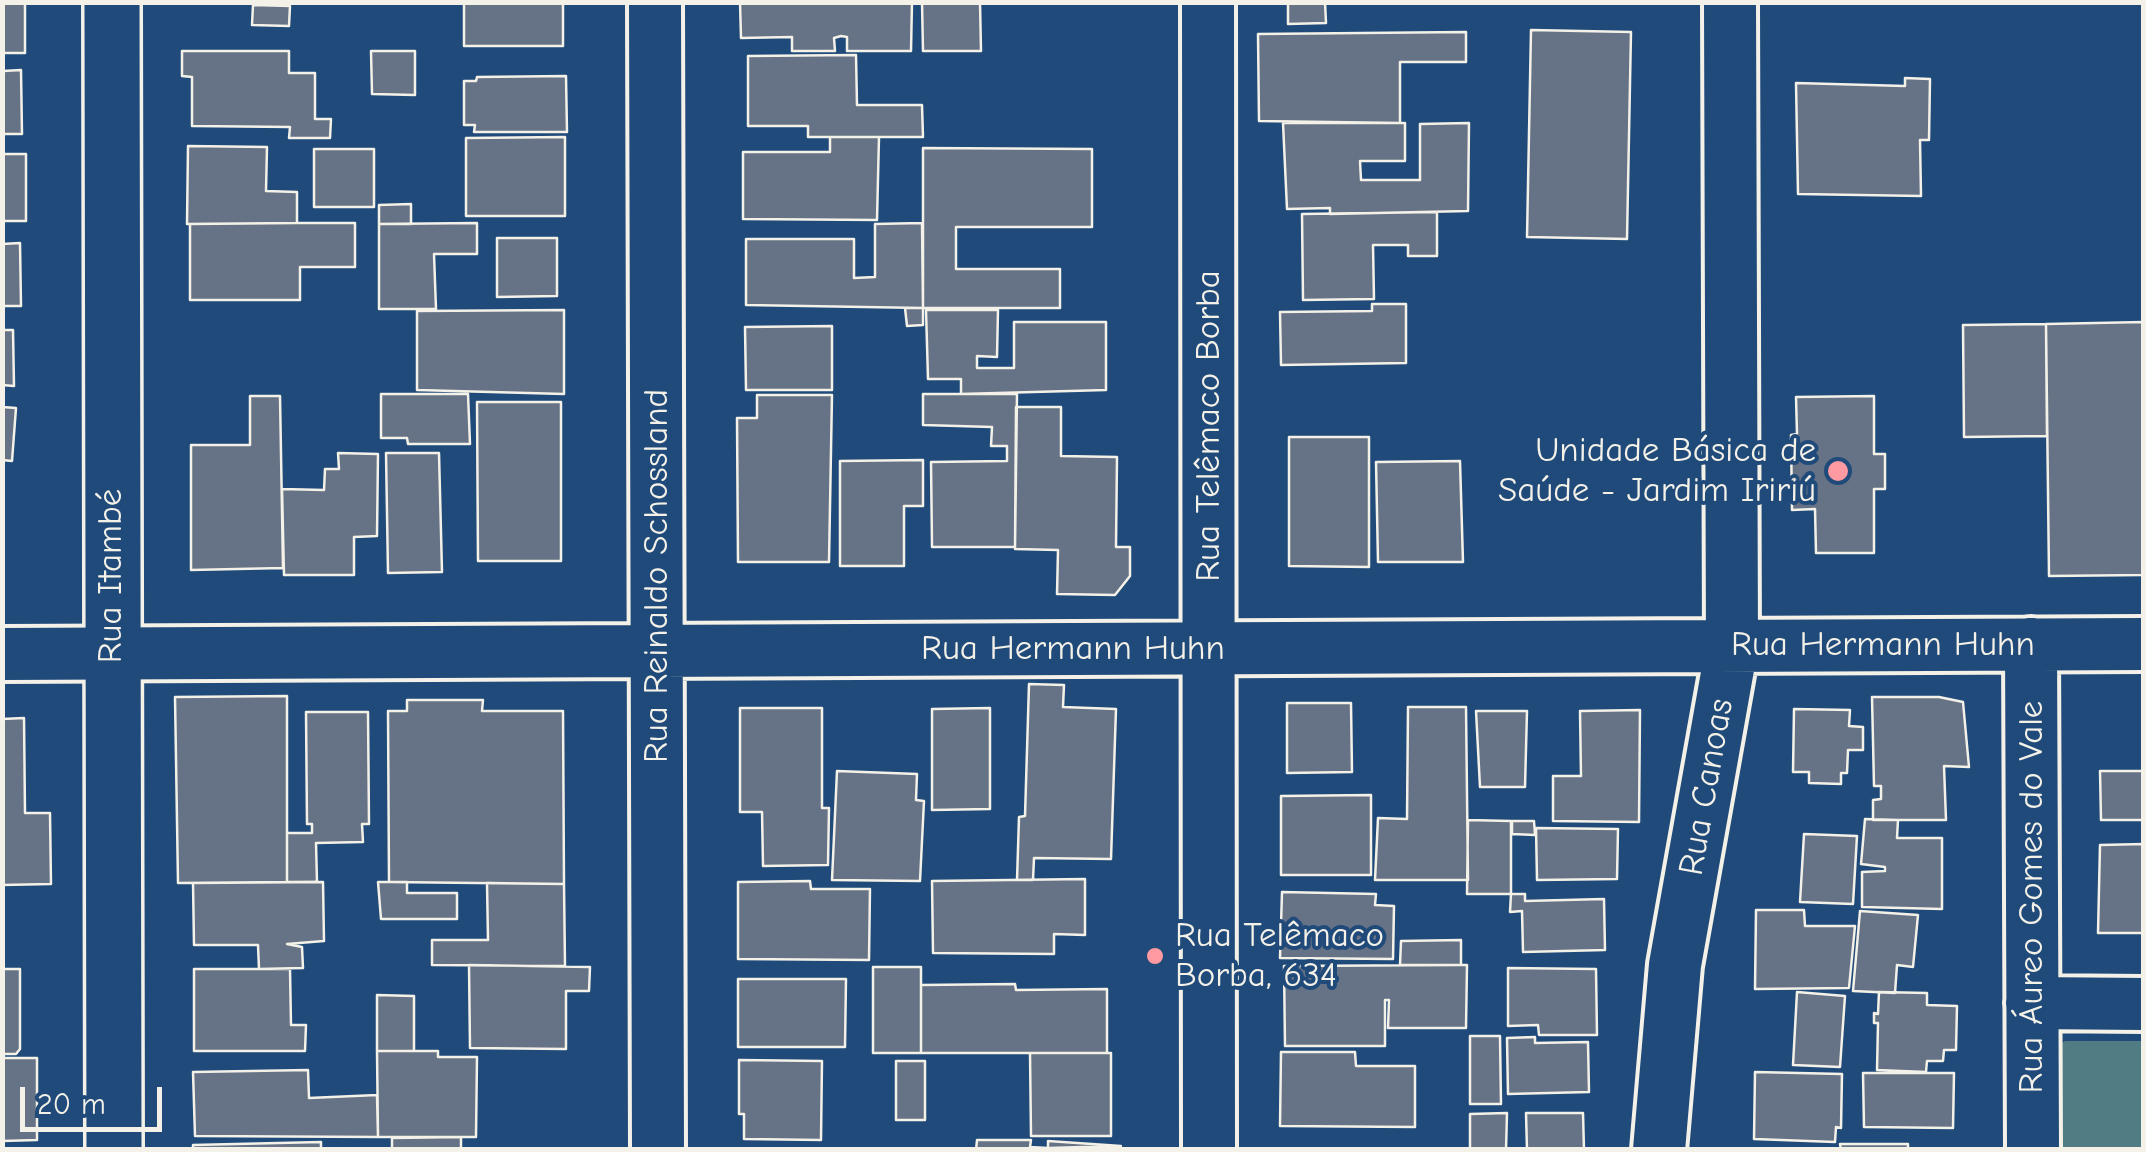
<!DOCTYPE html>
<html>
<head>
<meta charset="utf-8">
<style>
  body { margin:0 }
  #map { position:relative; width:2146px; height:1152px; overflow:hidden; background:#1f4a7a; font-family:"Comic Neue",sans-serif }
  canvas { display:block }
  .frame { position:absolute; inset:0; border:5px solid #f4f1e8; pointer-events:none }
  .scale { position:absolute; left:20px; top:1087px; width:142px; height:45px; box-sizing:border-box; border:5px solid #f4f1e8; border-top:0; padding-left:12px; font-size:30px; line-height:35px; white-space:nowrap; color:#f4f1e8; -webkit-text-stroke:8px #1f4a7a; paint-order:stroke }
</style>
</head>
<body>
<div id="map">
<canvas width="2146" height="1152"></canvas>
<div class="frame"></div>
<div class="scale">20 m</div>
</div>
<script>
const ctx = document.querySelector('canvas').getContext('2d');
ctx.lineJoin = 'round';
function fillPath(path, color) { ctx.fillStyle = color; ctx.fill(path, 'evenodd'); }
function strokePath(path, color, width, dash) { ctx.strokeStyle = color; ctx.lineWidth = width; ctx.lineCap = dash ? 'butt' : 'round'; ctx.setLineDash(dash || []); ctx.stroke(path); }
function write(font, color, halo, rows, align = 'center') {
  ctx.font = font + ' "Comic Neue",sans-serif'; ctx.lineWidth = 8; ctx.setLineDash([]); ctx.textBaseline = 'middle'; ctx.strokeStyle = halo; ctx.fillStyle = color; for (const [text, x, y, turn = 0] of rows) {
    ctx.save(); ctx.translate(x, y); ctx.rotate((+turn || 0) * Math.PI / 180); ctx.textAlign = isNaN(turn) ? turn : align; if (halo) ctx.strokeText(text, 0, 0); ctx.fillText(text, 0, 0); ctx.restore();
  }
}
const green = new Path2D(`
  M2065 1041H2143V1149H2052L2053 1049Z`);
const building = new Path2D(`
  M2 2H25V53H2Z
  M464 2H563V46H464Z
  M740 2H912L911 51H847V37L841 36 834 38 835 51H792V37L741 38Z
  M922 2H980L981 51H923Z
  M1288 2H1325L1326 23 1288 24Z
  M253 5 290 6 289 26 252 25Z
  M1531 30 1631 32 1627 239 1527 237Z
  M1466 32V62H1400V123L1259 121 1258 34Z
  M182 51H289V73H315V119H331L330 138H289L290 127 192 126V77L182 76Z
  M371 51H415V95L372 94Z
  M2 53 3 71 21 70 22 134H2Z
  M856 55 857 105H922L923 137H808V126H748V56Z
  M566 76 567 132H474L475 125H464V81H476L477 77Z
  M1905 78 1930 79 1929 140H1920L1921 196 1798 194 1796 83 1905 86Z
  M1283 123H1405V161H1360L1361 180H1420V124L1469 123 1468 211 1330 214V208L1287 209Z
  M565 137V216H466V138Z
  M830 137H879L877 220 743 219V152H830Z
  M188 146 267 147 266 191 297 192V223L187 224Z
  M923 148 1092 149V227H956V269H1060V308H923Z
  M314 149H374V207H314Z
  M2 154H26V221H2Z
  M411 204V224H379V205Z
  M1437 212V256H1408V245H1373L1374 299 1303 300 1302 214Z
  M297 223H355V267H300V300H190V224Z
  M477 223V254H434L436 309H379V224Z
  M922 223 923 308 746 305V239H854V278L875 277V224Z
  M497 238H557V296L497 297Z
  M20 243 21 306H2V244Z
  M1372 304H1406V363L1281 365 1280 312 1372 311Z
  M905 308H923V325L907 326Z
  M564 310V394L417 390V311Z
  M926 310H998L997 357 977 356V368H1014V322H1106V390L961 394V379H928Z
  M2144 322V575L2049 576 2046 324Z
  M2046 324 2047 436 1964 437 1963 325Z
  M832 326V390H746L745 327Z
  M2 330H13L14 386 2 385Z
  M381 394H468L470 444H408L407 438H381Z
  M923 394H1017L1015 547H932L931 462 1007 461V446H991L992 427 923 425Z
  M757 395H832L829 562H738L737 418H757Z
  M250 396H280L283 568 191 570V445H250Z
  M1874 396V454H1885V489H1874V553H1816L1815 509 1792 510 1791 435 1797 434 1796 397Z
  M477 402H561V561H478Z
  M2 407 16 408 12 461 2 460Z
  M1016 407H1061V456L1117 457 1116 547H1130V576L1115 595 1057 594 1058 550 1015 549Z
  M1289 437H1369V567L1289 566Z
  M338 453 378 454 377 536 354 537V575H284L282 489 324 490 325 469H339Z
  M386 453H439L442 572 388 573Z
  M923 460V506H904V566H840V461Z
  M1460 461 1463 562H1378L1376 462Z
  M1029 684 1064 685 1063 707 1116 709 1111 859 1034 858 1033 880H1017L1019 817 1025 816Z
  M287 696V882L178 883 175 697Z
  M1872 697H1939L1963 702 1969 767 1944 766 1946 820H1873V800L1881 799V786H1874Z
  M407 700H483L482 711H563L564 884 389 882 388 711H407Z
  M1287 703H1351L1352 772 1287 773Z
  M1408 707H1466L1468 880H1375L1378 818 1407 819Z
  M740 708H822V808H829L828 865 763 866 762 812H740Z
  M990 708V809L932 810V709Z
  M1794 709 1850 710 1849 726 1863 727V750H1848L1847 773H1841V784L1809 783V772H1793Z
  M1640 710 1639 822 1553 821V776H1581L1580 711Z
  M1476 711H1527L1525 787H1480Z
  M306 712H368L369 824H362L363 842 316 843 317 882H287V833H312V824H307Z
  M24 718 25 813H50L51 884 2 885V719Z
  M837 771 917 774 916 800 924 801 920 881 832 880Z
  M2100 771H2144V820H2101Z
  M1371 795V875H1281V796Z
  M1865 819 1898 820 1897 838H1942V909L1862 907V872L1885 871V867L1861 864Z
  M1468 820 1511 821V894H1467Z
  M1512 821H1534L1535 835 1512 834Z
  M1536 828 1618 829 1617 879 1537 880Z
  M1804 834 1857 836 1853 904 1800 902Z
  M2144 844V933H2098L2100 845Z
  M1085 879V935L1054 934V954L933 953 932 881Z
  M810 881 811 889H870L869 960 738 959V882Z
  M323 882 324 941 287 944 302 947 303 968 259 969 258 945H194L193 883Z
  M378 882H407V893H457V919H381Z
  M487 883 564 884 565 966 432 965V940H488Z
  M1282 892 1376 894 1375 905 1394 906 1393 959 1280 958Z
  M1511 894H1525V901L1604 899 1605 950 1523 952 1522 911 1510 912Z
  M1756 910H1804L1805 926H1855L1849 988 1755 989Z
  M1860 911 1918 915 1913 967 1897 965 1895 993 1853 991Z
  M1461 940V965H1400L1401 941Z
  M469 965 590 967 589 991H566V1049L470 1048Z
  M1461 965H1467L1466 1028H1388L1389 1000H1385V1046H1285L1284 966Z
  M873 967H921V1053H873Z
  M1508 968 1596 969 1597 1035H1539L1538 1025 1508 1026Z
  M2 969H20V1049L16 1054H2Z
  M194 969H290L291 1025H306L305 1051H194Z
  M738 979H846L845 1047H738Z
  M1015 984 1016 990 1107 989V1053H921V985Z
  M1797 992 1845 996 1840 1067 1793 1065Z
  M1879 992 1927 993V1005L1957 1006 1956 1050H1944L1943 1061H1927L1926 1072 1877 1070 1878 1023H1874V1013L1878 1014Z
  M377 995 414 996V1051H377Z
  M1470 1036H1500L1501 1104H1470Z
  M1535 1037V1043L1588 1042 1589 1092 1508 1094 1507 1038Z
  M377 1051H438V1057H477L476 1137H378Z
  M1281 1052H1355L1356 1066H1415V1127L1280 1126Z
  M1030 1053H1111V1136H1031Z
  M2 1058H37V1140L2 1141Z
  M739 1060 822 1061 821 1140 744 1139V1114H739Z
  M896 1061H925V1120H896Z
  M308 1070 309 1098 377 1095 378 1137 195 1136 193 1072Z
  M1755 1072 1842 1074 1841 1128 1836 1127 1835 1142 1754 1139Z
  M1863 1073H1954L1953 1128 1864 1127Z
  M1507 1113 1506 1150H1470V1114Z
  M1526 1113H1583L1584 1150H1527Z
  M461 1137V1150H392V1138Z
  M977 1140H1031L1030 1147 1048 1148V1141L1121 1146 976 1150Z
  M321 1142V1150H193V1145Z
  M1840 1144H1908V1150H1841Z`);
const street = new Path2D(`
  M655 2 658 1150
  M1208 2 1209 1150
  M2031 644 2033 1150
  M2 654 2144 644
  M2032 1003 2144 1004
  M1659 1150 1675 965 1732 646 1730 2`);
const secondary = new Path2D(`
  M112 2 114 1150`);
const markers = [
  [1838,471,12,"#ff9aa2"],
  [1155,956,10,"#ff9aa2"]
];
const streetNames = [
  ["Rua Telêmaco Borba",1209,426,-90],
  ["Rua Itambé",111,576,-90],
  ["Rua Reinaldo Schossland",657,576,-90],
  ["Rua Hermann Huhn",1883,645],
  ["Rua Hermann Huhn",1073,649],
  ["Rua Canoas",1707,787,-80],
  ["Rua Áureo Gomes do Vale",2032,897,-90]
];
const poiNames = [
  ["Unidade Básica de",1816,451],
  ["Saúde - Jardim Iririú",1816,491],
  ["Rua Telêmaco",1175,936,"left"],
  ["Borba, 634",1175,976,"left"]
];
fillPath(green, '#527c83');
fillPath(building, '#667285');
strokePath(building, '#f4f1e8', 2.5);
strokePath(street, '#f4f1e8', 60);
strokePath(secondary, '#f4f1e8', 62);
strokePath(street, '#1f4a7a', 52);
strokePath(secondary, '#1f4a7a', 55);
for (const [x, y, r, color] of markers) { const dot = new Path2D(); dot.arc(x, y, r, 0, 2 * Math.PI); ctx.fillStyle = color; ctx.fill(dot); strokePath(dot, '#1f4a7a', 4); }
write('35px', '#f4f1e8', '#1f4a7a', streetNames);
write('35px', '#f4f1e8', '#1f4a7a', poiNames, 'right');
</script>
</body>
</html>
